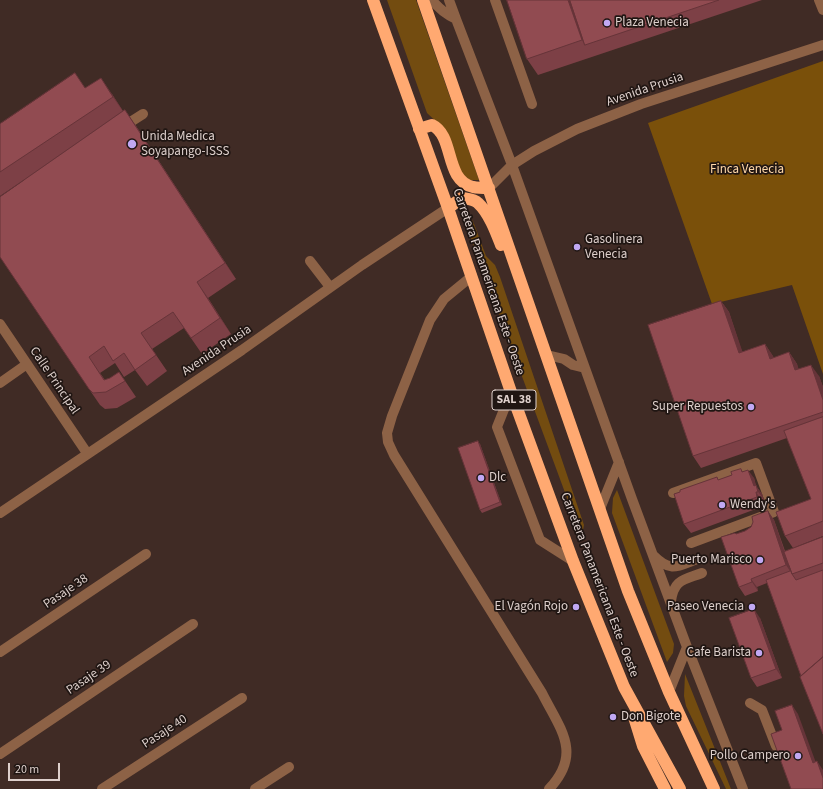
<!DOCTYPE html>
<html>
<head>
<meta charset="utf-8">
<style>
  body { margin:0 }
  #map { position:relative; width:823px; height:789px; overflow:hidden; background:#402b25; font-family:"Source Sans 3",sans-serif }
  canvas { display:block }
  .scale { position:absolute; left:8px; top:763px; width:52px; height:18px; box-sizing:border-box; border:2px solid #ded0cc; border-top:0; padding-left:5px; font-size:12px; line-height:14px; white-space:nowrap; color:#ded0cc; -webkit-text-stroke:3px #201613; paint-order:stroke }
</style>
</head>
<body>
<div id="map">
<canvas width="823" height="789"></canvas>
<div class="scale">20 m</div>
</div>
<script>
const ctx = document.querySelector('canvas').getContext('2d');
ctx.lineJoin = 'round';
function fillPath(path, color) { ctx.fillStyle = color; ctx.fill(path, 'evenodd'); }
function strokePath(path, color, width, dash) { ctx.strokeStyle = color; ctx.lineWidth = width; ctx.lineCap = dash ? 'butt' : 'round'; ctx.setLineDash(dash || []); ctx.stroke(path); }
function write(font, color, halo, rows, align = 'center') {
  ctx.font = font + ' "Source Sans 3",sans-serif'; ctx.lineWidth = 3.5; ctx.setLineDash([]); ctx.textBaseline = 'middle'; ctx.strokeStyle = halo; ctx.fillStyle = color; for (const [text, x, y, turn = 0] of rows) {
    ctx.save(); ctx.translate(x, y); ctx.rotate((+turn || 0) * Math.PI / 180); ctx.textAlign = isNaN(turn) ? turn : align; if (halo) ctx.strokeText(text, 0, 0); ctx.fillText(text, 0, 0); ctx.restore();
  }
}
const green = new Path2D(`
  M387 0H416L479 180H470L465 176 459 169 444 129 427 113Z
  M470 219 473 221 486 256 495 265 500 277 584 525 583 530 579 528 577 525 466 225V221Z
  M617 490 674 644 673 653 667 662 612 513 613 498Z
  M685 674 731 789H726L686 706 684 696Z`);
const forest = new Path2D(`
  M823 61V374L792 285 712 304 648 123Z`);
const minor = new Path2D(`
  M432 0C439 9 445 14 456 19L512 165 632 499 687 647 743 789
  M449 0 456 19
  M495 0 532 104
  M819 0 823 10
  M121 128 143 114
  M489 188 512 165 534 151 577 129 641 104 823 45
  M310 261 330 287
  M472 276 444 299 430 320 392 416 387 433 388 442 394 455 542 693C560 729 583 753 549 789
  M0 324 87 453
  M547 355 564 359 573 365 585 368
  M0 383 27 364
  M511 392 497 427 540 540 573 561
  M673 493 756 463 774 512 691 543
  M600 509 619 462
  M0 513 242 350 362 265 448 208
  M654 556C671 573 678 566 697 559
  M671 601C674 579 684 580 702 573
  M0 652 146 554
  M669 692 687 647
  M750 703 762 710 776 746
  M0 754 193 624
  M102 789 242 698
  M255 789 289 767`);
const highway = new Path2D(`
  M373 0 448 208 511 392 573 561 624 687 680 789
  M423 0 628 591 669 692 714 789
  M419 129 432 125C455 136 444 180 473 187 478 188 484 188 489 188
  M448 208 462 198C468 199 474 199 478 203 489 213 496 232 501 245
  M634 717 643 746 665 789`);
const wall = new Path2D(`
  M507 0H762L538 75 527 59Z
  M86 88 112 94 123 111 125 110 136 126 236 279 208 298 231 334 202 354 184 328 152 349 167 371 147 386 135 370 124 377 115 363 100 373 105 380 110 378 119 372 136 397 117 408 105 409 100 405 89 389 24 180 0 196V124Z
  M721 301 729 312 742 352 765 344 774 358 789 352 797 364 798 369 819 376 823 387V536L793 548 785 536 811 499 787 438 701 468 693 456Z
  M480 444 502 505 482 513 480 510Z
  M743 471 754 478 756 486 762 494 764 500 762 501 764 506 691 533 684 524 719 480Z
  M768 511 774 520 785 551 823 537V734L801 676 767 583 757 587 758 591 745 596 739 587 735 533 736 534 745 531 751 527Z
  M760 618 782 678 757 687 751 678Z`);
const shadedWall = new Path2D(`
  M568 0H574L585 45 582 40Z
  M101 78 112 94 124 113 113 97Z
  M125 110 136 126 236 279 225 263Z
  M197 282 208 298 231 334 220 318Z
  M721 301 729 312 747 365 739 353Z
  M765 344 773 356 778 370 770 359Z
  M789 352 797 364 803 382 795 370Z
  M811 365 819 376 823 387V400Z
  M478 441 480 444 502 505 500 502Z
  M748 470 754 478 756 486 762 494 764 500 754 486Z
  M756 492 762 501 764 506 757 497Z
  M768 511 774 520 792 574 786 565Z
  M751 579 757 587 758 591 752 582Z
  M754 609 760 618 782 678 776 669Z
  M792 705 798 714 819 771 813 763Z
  M817 761 823 770V778Z`);
const building = new Path2D(`
  M507 0H568L582 40 527 59Z
  M570 0H719L585 45Z
  M75 73 85 88 101 78 113 97 0 172V124Z
  M125 110 225 263 197 282 220 318 191 338 173 312 141 333 156 355 135 370 124 353 113 361 104 346 89 357 104 380 110 378 119 372 125 381 106 392 93 393 89 389 0 257V197Z
  M721 301 739 353 765 344 770 359 789 352 795 370 811 365 823 400V412L693 456 648 325Z
  M823 417V521L785 536 776 512 811 499 784 431Z
  M478 441 500 502 480 510 458 448Z
  M741 469 742 472 748 470 754 486 756 485 758 492H756L757 497 684 524 674 494 680 492V490L717 477 718 480 732 475 731 472Z
  M768 511 786 565 751 579 752 582 739 587 721 537 735 533 736 534 745 531 751 527 753 522 752 517Z
  M823 537V563L792 574 784 552Z
  M789 566 792 574 796 580 823 570V657L801 676 766 580 790 571Z
  M754 609 776 669 751 678 729 618Z
  M823 657V734L800 677Z
  M792 705 813 763 817 761 823 778V789H791L771 734 782 730 775 711Z`);
const markers = [
  [607,23,4,"#c1a8f3"],
  [132,144,5,"#c1a8f3"],
  [577,247,4,"#c1a8f3"],
  [751,407,4,"#c1a8f3"],
  [481,478,4,"#c1a8f3"],
  [722,505,4,"#c1a8f3"],
  [760,560,4,"#c1a8f3"],
  [576,607,4,"#c1a8f3"],
  [752,607,4,"#c1a8f3"],
  [759,653,4,"#c1a8f3"],
  [613,717,4,"#c1a8f3"],
  [798,756,4,"#c1a8f3"]
];
const shields = [
  [514,400,44]
];
const shieldNames = [
  ["SAL 38",514,400]
];
const poiNames = [
  ["Plaza Venecia",615,23],
  ["Unida Medica",141,137],
  ["Soyapango-ISSS",141,152],
  ["Gasolinera",585,240],
  ["Venecia",585,255],
  ["Super Repuestos",743,407,"right"],
  ["Dlc",489,478],
  ["Wendy's",730,505],
  ["Puerto Marisco",752,560,"right"],
  ["El Vagón Rojo",568,607,"right"],
  ["Paseo Venecia",744,607,"right"],
  ["Cafe Barista",751,653,"right"],
  ["Don Bigote",621,717],
  ["Pollo Campero",790,756,"right"]
];
const streetNames = [
  ["Avenida Prusia",645,90,-19],
  ["Carretera Panamericana Este - Oeste",488,282,71],
  ["Avenida Prusia",217,351,-34],
  ["Calle Principal",54,381,56],
  ["Carretera Panamericana Este - Oeste",599,585,69],
  ["Pasaje 38",66,592,-34],
  ["Pasaje 39",89,678,-34],
  ["Pasaje 40",165,732,-33]
];
const parkNames = [
  ["Finca Venecia",747,170]
];
fillPath(green, '#734c10');
fillPath(forest, '#7a500a');
strokePath(minor, '#8d6246', 10);
strokePath(highway, '#ffa971', 12);
fillPath(wall, '#7d4046');
fillPath(shadedWall, '#663439');
fillPath(building, '#914b51');
strokePath(building, '#663439', 1);
for (const [x, y, r, color] of markers) { const dot = new Path2D(); dot.arc(x, y, r, 0, 2 * Math.PI); ctx.fillStyle = color; ctx.fill(dot); strokePath(dot, '#201613', 1.5); }
for (const [x, y, w] of shields) { const box = new Path2D(); box.roundRect(x - w / 2, y - 10, w, 20, 3); ctx.fillStyle = '#201613'; ctx.fill(box); strokePath(box, '#ded0cc', 1); }
write('bold 12px', '#ded0cc', null, shieldNames);
write('13px', '#ded0cc', '#201613', poiNames, 'left');
write('13px', '#ded0cc', '#201613', streetNames);
write('13px', '#ffd8a9', '#201613', parkNames);
</script>
</body>
</html>
